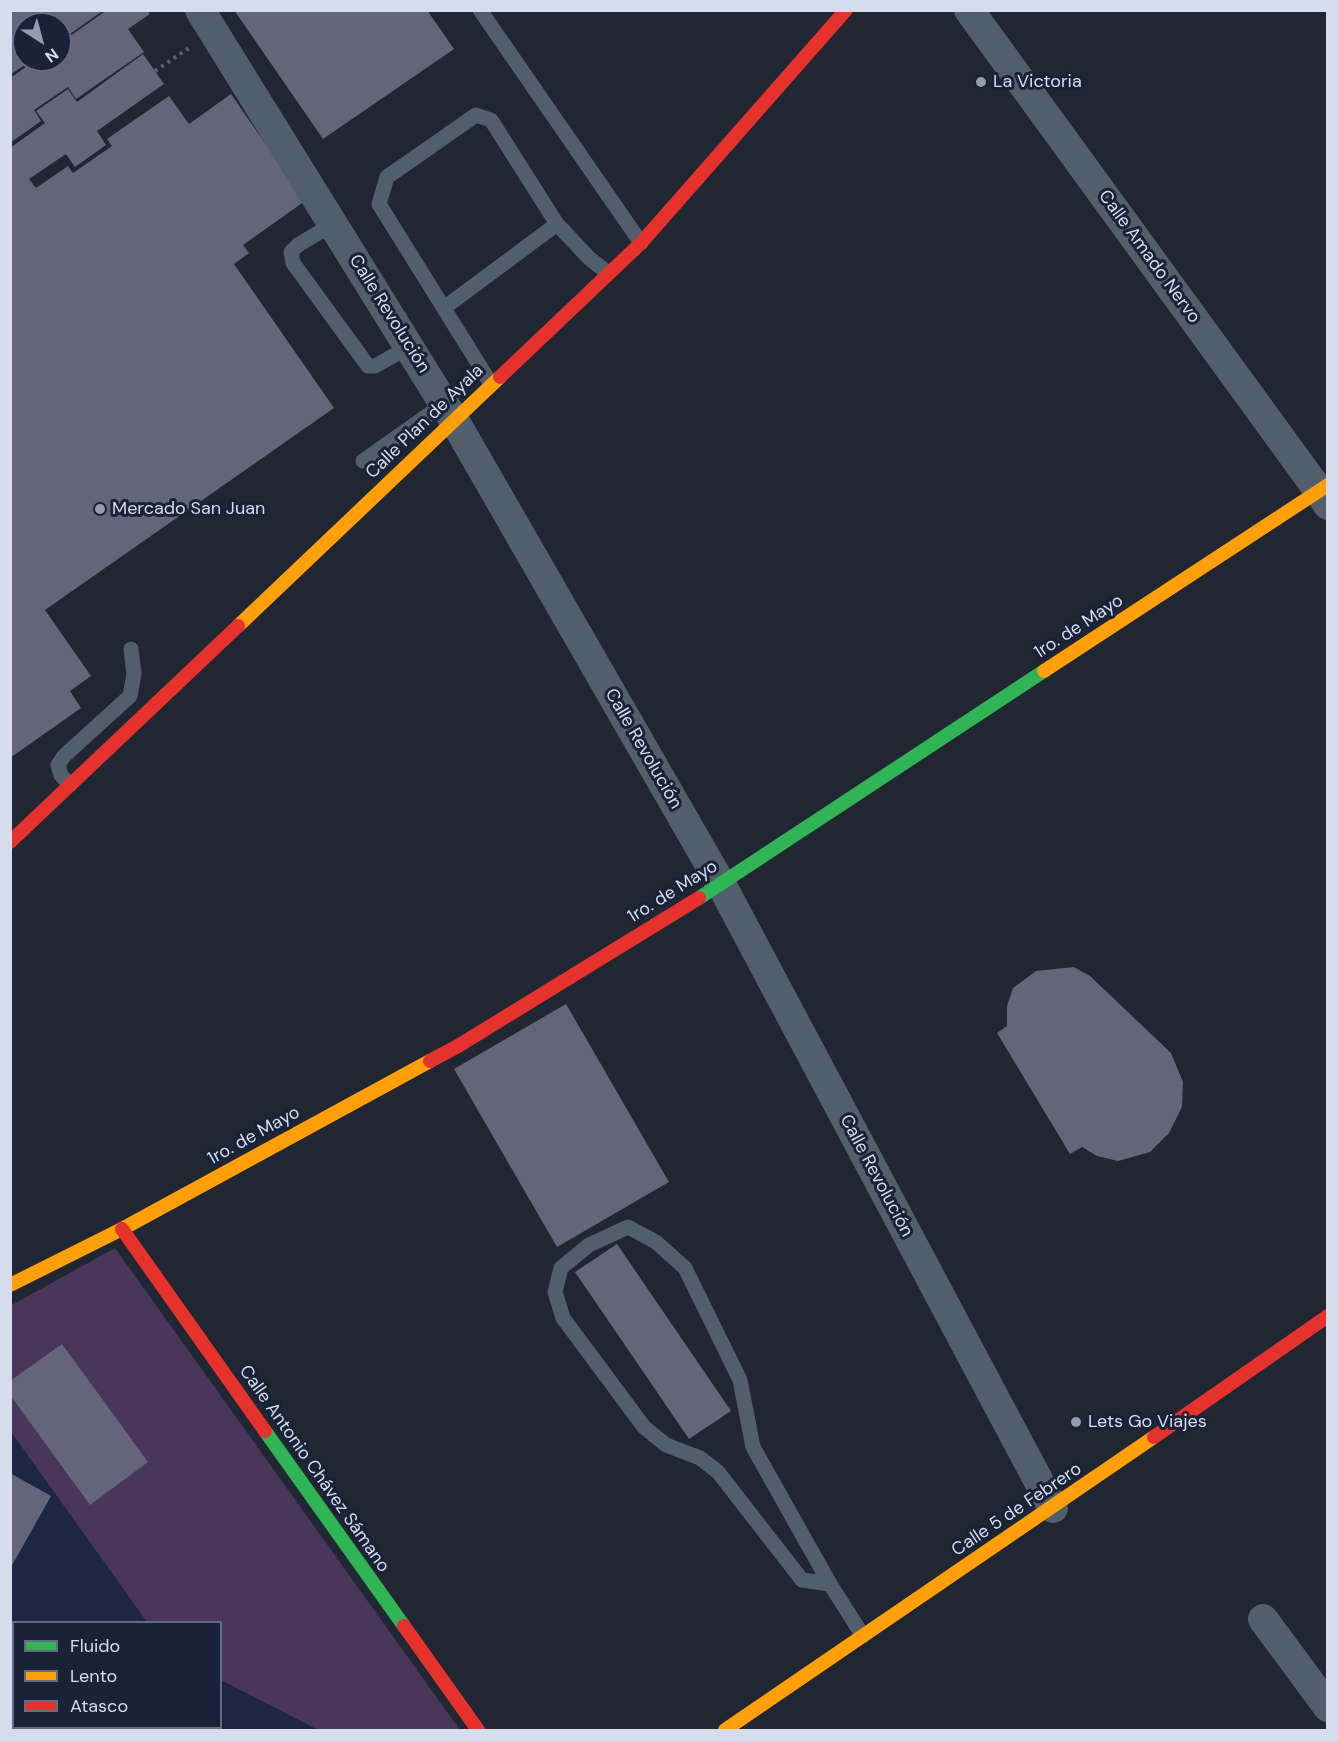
<!DOCTYPE html>
<html>
<head>
<meta charset="utf-8">
<style>
  body { margin:0 }
  #map { position:relative; width:1338px; height:1741px; overflow:hidden; background:#202632; font-family:"DM Sans",sans-serif }
  canvas { display:block }
  .frame { position:absolute; inset:0; border:12px solid #d5dcec; pointer-events:none }
  .legend { position:absolute; left:12px; top:1621px; width:210px; height:108px; box-sizing:border-box; background:#192239; border:2px solid #646c81; margin:0; padding:8px 10px; list-style:none; font-size:18px; color:#d5dcec }
  .legend li { display:flex; align-items:center; gap:12px; height:30px }
  .legend b { width:30px; border:2px solid #646c81 }
  .north { position:absolute; left:12px; top:12px; width:60px; height:60px; box-sizing:border-box; background:#192239; border:2px solid #646c81; border-radius:50%; rotate:144deg; font-size:16px; font-weight:700; line-height:24px; text-align:center; color:#d5dcec }
  .north::after { content:''; display:block; margin:auto; width:21px; height:27px; background:#969cab; clip-path:polygon(50% 0,100% 100%,50% 72%,0 100%) }
</style>
</head>
<body>
<div id="map">
<canvas width="1338" height="1741"></canvas>
<div class="frame"></div>
<ul class="legend">
<li><b style="height:8px;background:#30b455"></b>Fluido</li>
<li><b style="height:8px;background:#ff9f0a"></b>Lento</li>
<li><b style="height:8px;background:#e5322d"></b>Atasco</li>
</ul>
<div class="north">N</div>
</div>
<script>
const ctx = document.querySelector('canvas').getContext('2d');
ctx.lineJoin = 'round';
function fillPath(path, color) { ctx.fillStyle = color; ctx.fill(path, 'evenodd'); }
function strokePath(path, color, width, dash) { ctx.strokeStyle = color; ctx.lineWidth = width; ctx.lineCap = dash ? 'butt' : 'round'; ctx.setLineDash(dash || []); ctx.stroke(path); }
function write(font, color, halo, rows, align = 'center') {
  ctx.font = font + ' "DM Sans",sans-serif'; ctx.lineWidth = 6; ctx.setLineDash([]); ctx.textBaseline = 'middle'; ctx.strokeStyle = halo; ctx.fillStyle = color; for (const [text, x, y, turn = 0] of rows) {
    ctx.save(); ctx.translate(x, y); ctx.rotate((+turn || 0) * Math.PI / 180); ctx.textAlign = isNaN(turn) ? turn : align; if (halo) ctx.strokeText(text, 0, 0); ctx.fillText(text, 0, 0); ctx.restore();
  }
}
const built = new Path2D(`
  M10 1432 147 1622H14V1728H220L221 1680 318 1730H11Z`);
const green = new Path2D(`
  M115 1248 460 1730H318L221 1680 220 1622H147L11 1432 10 1306Z`);
const building = new Path2D(`
  M10 10H104L60 41V24H24V60H32L10 75Z
  M107 10H147L150 14 128 29 144 52 76 99 68 87 34 110 41 121 10 143V78L36 60H60V43Z
  M234 10H427L454 49 323 139Z
  M143 54 164 84 97 131 106 145 75 167 66 154 29 179 36 188 68 166 73 173 112 146 107 139 169 96 189 124 231 94 305 201 243 245 249 253 234 264 334 408 45 610 91 676 70 691 81 708 10 758V148L45 123 36 111 68 89 77 102Z
  M1074 967 1090 976 1171 1053 1183 1082 1182 1107 1169 1133 1150 1152 1118 1161 1097 1156 1082 1147 1070 1154 997 1033 1007 1026V1006L1013 988 1036 971Z
  M566 1004 669 1182 557 1247 454 1069Z
  M617 1244 731 1411 689 1439 575 1272Z
  M62 1344 148 1462 90 1505 10 1395V1381Z
  M10 1473 51 1496 10 1569Z`);
const path = new Path2D(`
  M155 71 189 48`);
const lane = new Path2D(`
  M480 10 641 243
  M333 224 298 245 291 252 293 263 368 366H375L409 347
  M444 308 557 224
  M491 384 379 204 387 177 476 115 491 120 557 224 589 258 608 273
  M363 461 444 404
  M70 785 61 775 58 765 64 756 130 696 134 674 131 649
  M830 1584 802 1580 718 1472 700 1458 666 1445 644 1427 563 1318 555 1292 561 1268 589 1245 628 1227 656 1242 685 1268 740 1380 753 1447 830 1584 863 1636`);
const street = new Path2D(`
  M200 10 454 420 721 884 1053 1508
  M969 10 1319 491 1328 505
  M1263 1619 1328 1707`);
const fast = new Path2D(`
  M699 898 1044 671
  M265 1431 404 1626`);
const slow = new Path2D(`
  M238 626 500 377
  M1044 671 1328 485
  M10 1285 122 1229 430 1061
  M725 1730 1154 1437`);
const jam = new Path2D(`
  M500 377 641 243 846 10
  M10 842 238 626
  M430 1061 458 1046 699 898
  M122 1229 265 1431
  M1154 1437 1328 1316
  M404 1626 478 1730`);
const markers = [
  [981,82,6,"#969cab"],
  [100,509,6,"#969cab"],
  [1076,1422,6,"#969cab"]
];
const poiNames = [
  ["La Victoria",993,82],
  ["Mercado San Juan",112,509],
  ["Lets Go Viajes",1088,1422]
];
const streetNames = [
  ["Calle Amado Nervo",1149,257,54],
  ["Calle Revolución",389,314,58],
  ["Calle Plan de Ayala",425,422,-44],
  ["1ro. de Mayo",1079,627,-33],
  ["Calle Revolución",643,749,60],
  ["1ro. de Mayo",673,892,-32],
  ["1ro. de Mayo",254,1136,-29],
  ["Calle Revolución",876,1176,62],
  ["Calle Antonio Chávez Sámano",314,1469,55],
  ["Calle 5 de Febrero",1017,1510,-34]
];
fillPath(built, '#1d2742');
fillPath(green, '#4a355b');
fillPath(building, '#646578');
strokePath(path, '#5a636e', 4, [3, 4.5]);
strokePath(lane, '#515f6c', 15);
strokePath(street, '#515f6c', 30);
strokePath(fast, '#30b455', 14);
strokePath(slow, '#ff9f0a', 14);
strokePath(jam, '#e5322d', 14);
for (const [x, y, r, color] of markers) { const dot = new Path2D(); dot.arc(x, y, r, 0, 2 * Math.PI); ctx.fillStyle = color; ctx.fill(dot); strokePath(dot, '#192239', 2); }
write('18px', '#d5dcec', '#192239', poiNames, 'left');
write('18px', '#d5dcec', '#192239', streetNames);
</script>
</body>
</html>
